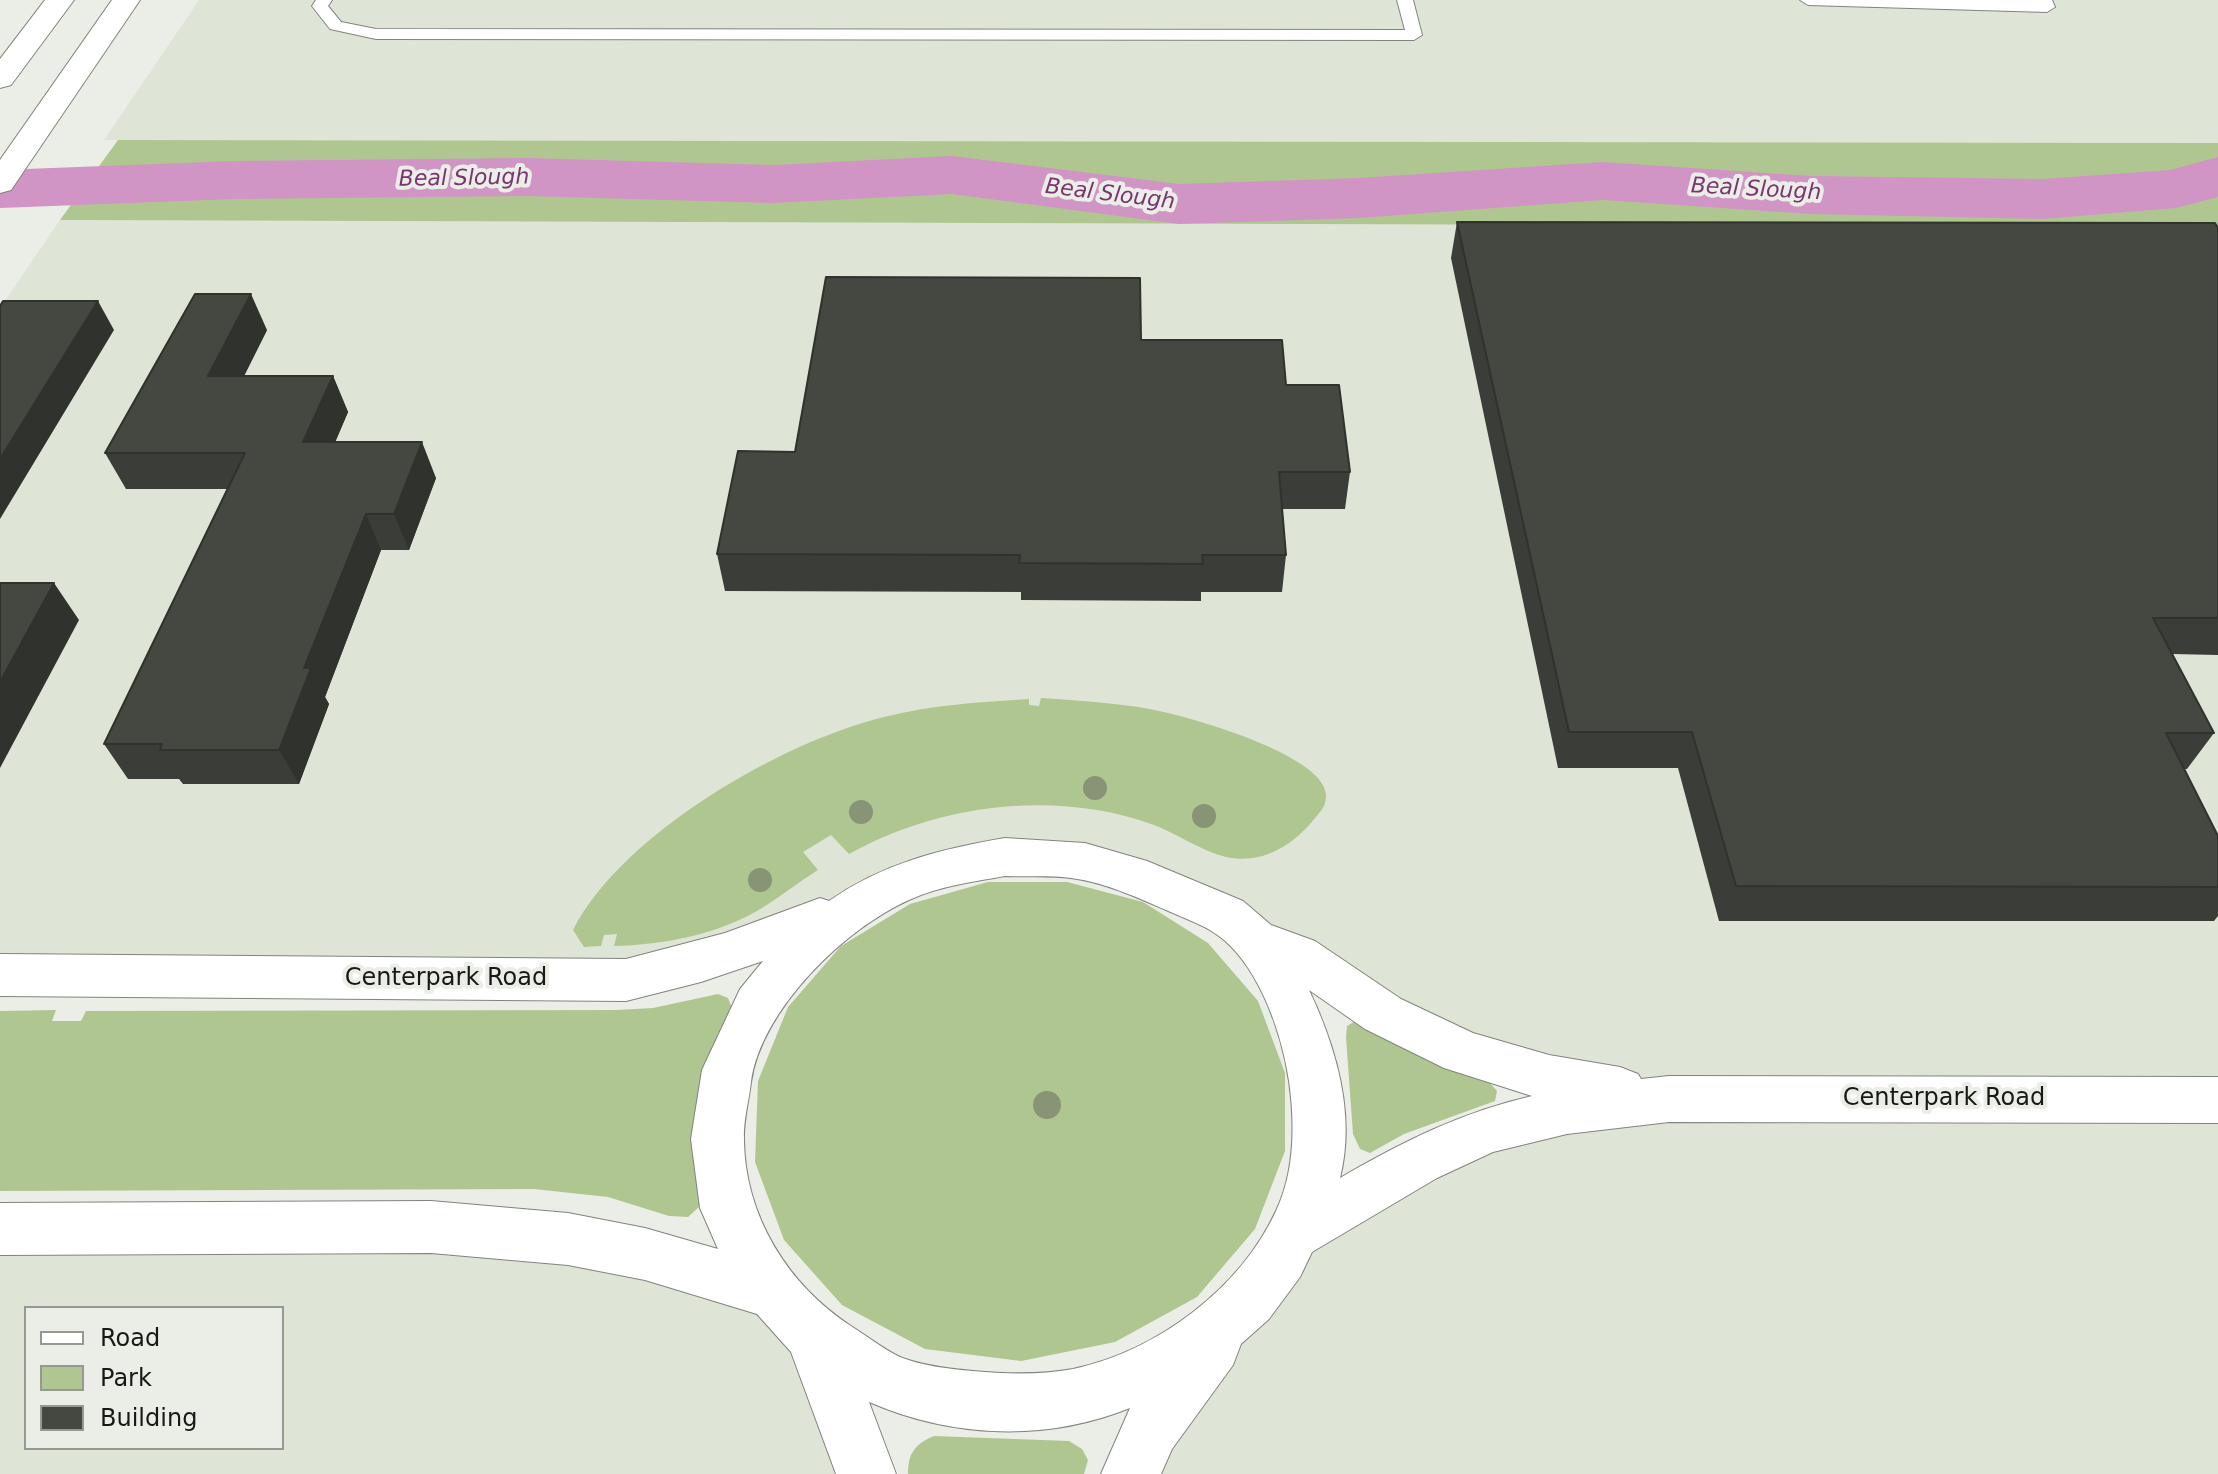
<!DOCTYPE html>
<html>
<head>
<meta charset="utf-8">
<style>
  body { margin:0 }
  #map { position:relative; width:2218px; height:1474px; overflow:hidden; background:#eaeee6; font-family:"DejaVu Sans",sans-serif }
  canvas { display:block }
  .legend { position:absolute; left:24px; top:1306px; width:260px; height:144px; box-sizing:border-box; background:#eaeee6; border:2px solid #969993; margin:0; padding:10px 14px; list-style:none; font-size:24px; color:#181916 }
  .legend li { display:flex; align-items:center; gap:16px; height:40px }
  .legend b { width:40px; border:2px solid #969993 }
</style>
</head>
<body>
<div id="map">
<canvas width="2218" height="1474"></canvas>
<ul class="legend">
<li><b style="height:10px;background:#fff"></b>Road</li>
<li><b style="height:22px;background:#b0c691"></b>Park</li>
<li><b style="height:22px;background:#454841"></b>Building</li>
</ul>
</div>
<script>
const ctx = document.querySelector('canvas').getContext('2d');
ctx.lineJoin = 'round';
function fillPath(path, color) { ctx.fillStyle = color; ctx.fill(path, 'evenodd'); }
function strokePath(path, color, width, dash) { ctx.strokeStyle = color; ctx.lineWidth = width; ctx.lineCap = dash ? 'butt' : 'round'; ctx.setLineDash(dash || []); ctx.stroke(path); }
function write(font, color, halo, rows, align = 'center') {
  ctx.font = font + ' "DejaVu Sans",sans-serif'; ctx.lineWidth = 8; ctx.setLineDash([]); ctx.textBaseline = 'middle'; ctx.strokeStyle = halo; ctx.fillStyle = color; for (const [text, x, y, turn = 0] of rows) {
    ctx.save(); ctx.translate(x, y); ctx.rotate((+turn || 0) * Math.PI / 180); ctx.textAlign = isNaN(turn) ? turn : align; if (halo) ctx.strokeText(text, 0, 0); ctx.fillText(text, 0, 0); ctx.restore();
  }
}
const built = new Path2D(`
  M199 0H2218V143L104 140Z
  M60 220 2218 227V1474H1131L1296 1233 1567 1111 1549 1078 1231 918 1005 857 687 967 0 975V308Z
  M431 1227 767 1290 866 1474H0V1229ZM26 1308H282V1448H26Z`);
const green = new Path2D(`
  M118 140 2218 143V227L60 220Z
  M1041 698C1083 701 1127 703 1168 713 1198 720 1341 760 1325 803 1324 808 1318 814 1315 818 1294 845 1262 865 1226 857 1201 851 1178 834 1154 825 1056 789 938 804 849 854L831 835 803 852 818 870C799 882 781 896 762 908 720 934 663 945 614 946L617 934 604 935 601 946 584 947 573 930C622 834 781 742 884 717 931 705 980 702 1029 699V705L1039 706Z
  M988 882H1067L1143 902 1208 943 1258 1001 1285 1073V1151L1255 1229 1197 1297 1115 1342 1021 1361 925 1349 842 1305 784 1240 755 1162 758 1081 788 1007 841 946 910 904Z
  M718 994 728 998 732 1008 700 1206 688 1217 669 1216 608 1197 534 1189 0 1191V1011L56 1010 52 1021H81L86 1011 616 1010 653 1008Z
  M1359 1019 1430 1060 1490 1083 1497 1091 1495 1101 1404 1134 1370 1153 1360 1149 1353 1134 1346 1037 1347 1026Z
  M934 1436 1069 1441 1082 1449 1088 1460 1084 1474H908C908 1453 915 1444 934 1436Z`);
const river = new Path2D(`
  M952 156 1179 184 1359 178 1603 162 1811 176 2043 179 2170 170 2218 157V197L2176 208 2043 219 1811 214 1603 200 1359 218 1179 224 952 194 773 203 527 196 234 199 0 208V170L234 161 527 158 773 165Z`);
const service = new Path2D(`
  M316 0H332L328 6 341 22 376 29 1405 30 1397 0H1413L1422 35 1414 40 376 39 330 29 312 6Z
  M1800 0H2052L2055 7 2047 12 1808 5Z`);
const minor = new Path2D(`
  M1005 838 1085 843 1147 861 1243 901 1271 925 1315 941 1401 999 1473 1033 1549 1055 1620 1067 1638 1074 1641 1079 1669 1076 2218 1077V1123L1669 1122 1567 1134 1493 1152 1437 1178 1312 1252 1300 1277 1269 1319 1241 1344 1233 1365 1172 1449 1161 1474H1101L1130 1408C1046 1442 952 1438 869 1402L896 1474H836L791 1352 757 1314 645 1280 568 1265 431 1253 0 1255V1203L431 1201 568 1213 645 1228 718 1249 700 1208 691 1139 702 1070 740 989 763 961 701 982 626 1001 0 996V954L626 959 725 933 820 898 829 901C883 863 941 849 1005 838ZM1005 876C1027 877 1049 875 1071 878 1108 883 1140 899 1173 913 1191 921 1209 927 1224 940 1261 972 1282 1034 1289 1081 1295 1124 1295 1171 1276 1211 1240 1289 1157 1351 1073 1369 1040 1375 1006 1374 973 1371 950 1369 922 1366 900 1357 883 1349 867 1336 851 1326 788 1285 745 1216 744 1140 743 1121 749 1101 751 1082 761 1010 844 929 909 900 939 886 973 882 1005 876ZM1309 990 1365 1029 1444 1068 1532 1096C1462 1112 1402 1142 1340 1178 1356 1115 1336 1047 1309 990Z`);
const primary = new Path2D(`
  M45 0H74L11 85 0 88V59Z
  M112 0H140L11 190 0 193V160Z`);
const trees = [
  [1095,788,12],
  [861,812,12],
  [1204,816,12],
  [760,880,12],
  [1047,1105,14]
];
const wall = new Path2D(`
  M1457 222 2218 228V655L2172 654 2214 733 2187 769H2184L2218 836V916L2214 921H1719L1678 768H1558L1451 258Z
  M267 330 244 376H333L348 412 335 442 436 478 409 550H381L325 697 329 704 299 784H183L179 779H128L104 744 227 489H126L105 453Z
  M1286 385 1350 472 1345 509H1282L1286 555 1282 592H1201V601L1021 600V592L725 591 717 554 795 452Z`);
const shadedWall = new Path2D(`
  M251 294 267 330 226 412 208 376Z
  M98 301 114 330 0 519V459Z
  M333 376 348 412 320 478 303 442Z
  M422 442 436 478 409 550 394 514Z
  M366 514 381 550 325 697 329 704 299 784 279 750 304 668Z
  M54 583 79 620 0 768V682Z`);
const building = new Path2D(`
  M1457 222 2215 223 2218 228V618H2153L2214 733H2166L2218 836V887L1736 886 1692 732H1569Z
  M826 277 1140 278 1141 340H1282L1286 385H1339L1350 472H1279L1286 555H1202L1203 564 1019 563 1020 555 717 554 738 451 795 452Z
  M195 294H251L208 376H333L303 442H422L394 514H366L304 668H311L279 750H160L162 744H104L245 453H105Z
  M3 301H98L0 459V306Z
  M0 583H54L0 682Z`);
const farWaternames = [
  ["Beal Slough",464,179,-1],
  ["Beal Slough",1756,190,3],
  ["Beal Slough",1110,195,7]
];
const streetNames = [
  ["Centerpark Road",446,979],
  ["Centerpark Road",1944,1099]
];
fillPath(built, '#dfe5d6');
fillPath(green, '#b0c691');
fillPath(river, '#d094c5');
strokePath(service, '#81847d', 2);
strokePath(minor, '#81847d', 2);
strokePath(primary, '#81847d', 2);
fillPath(service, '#fff');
fillPath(minor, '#fff');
fillPath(primary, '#fff');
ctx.fillStyle = '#899476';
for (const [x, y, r] of trees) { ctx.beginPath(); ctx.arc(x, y, r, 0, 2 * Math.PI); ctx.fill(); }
fillPath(wall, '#3b3e38');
fillPath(shadedWall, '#30322e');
fillPath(building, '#454841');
strokePath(building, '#30322e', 2);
write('italic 22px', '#7b3471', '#eaeee6', farWaternames);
write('24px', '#181916', '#eaeee6', streetNames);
</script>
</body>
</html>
